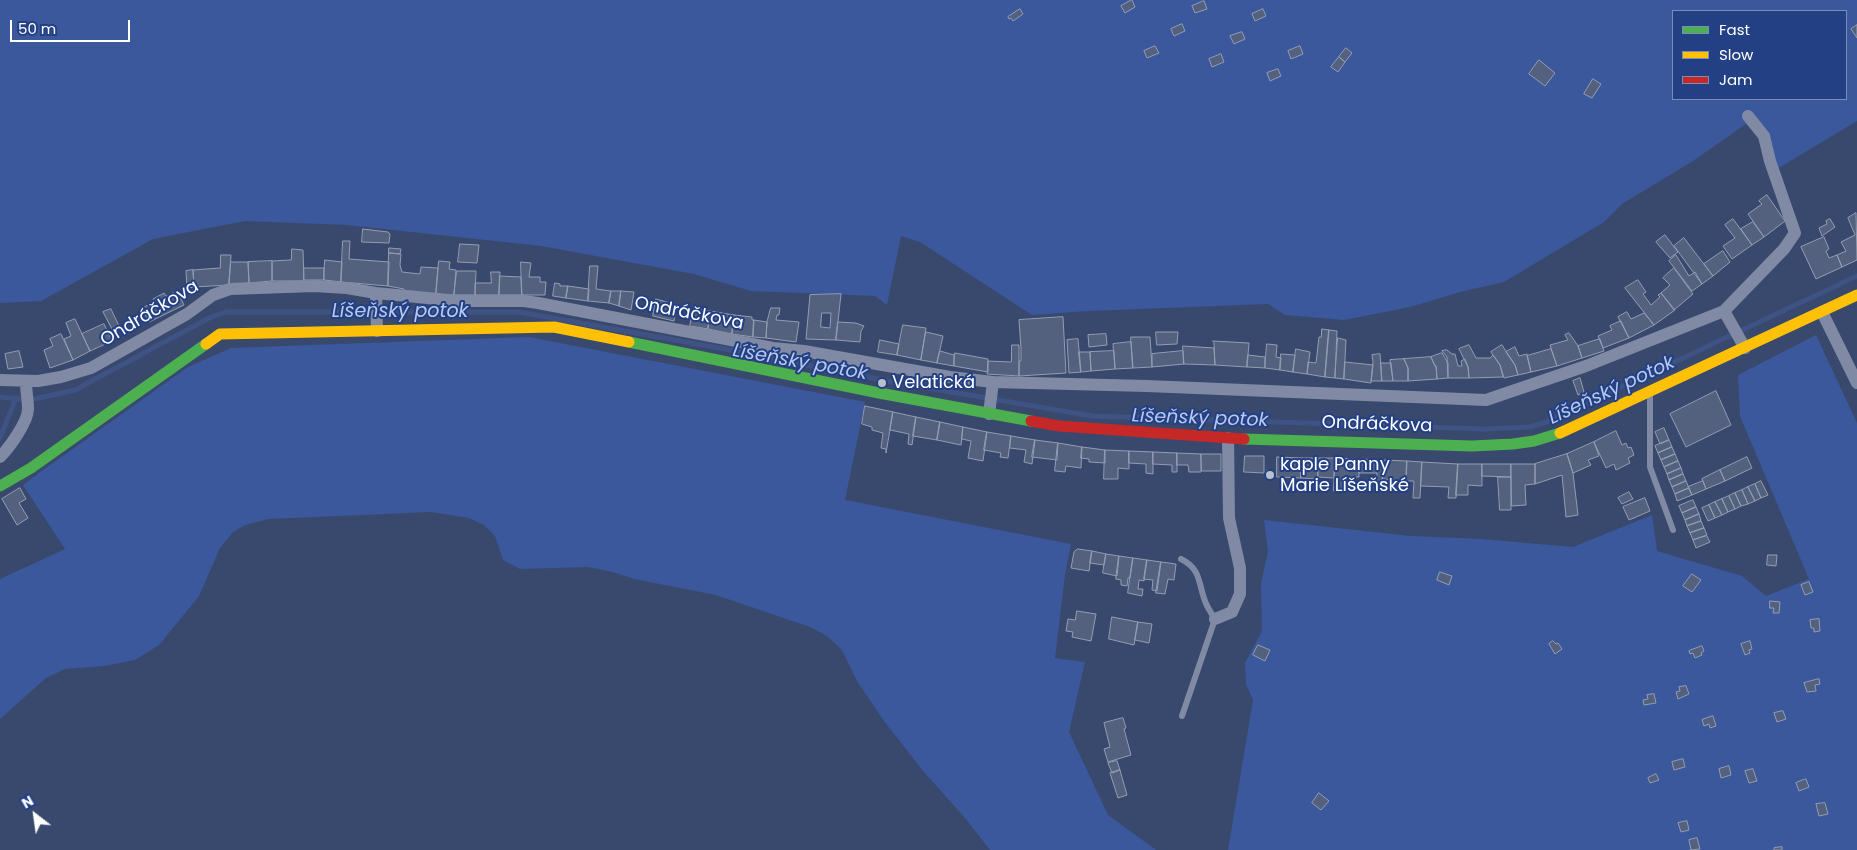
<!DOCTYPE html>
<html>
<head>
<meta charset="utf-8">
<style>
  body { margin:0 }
  #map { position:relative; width:1857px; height:850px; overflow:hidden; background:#39496e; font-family:Poppins,sans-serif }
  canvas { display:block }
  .legend { position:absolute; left:1672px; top:10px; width:175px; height:90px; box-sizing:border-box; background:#234084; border:1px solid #7b8cb5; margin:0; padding:6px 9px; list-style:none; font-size:15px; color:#fff }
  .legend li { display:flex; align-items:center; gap:10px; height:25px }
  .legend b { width:25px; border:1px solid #7b8cb5 }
  .north { position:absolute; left:10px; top:790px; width:50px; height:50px; -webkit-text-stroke:4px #234084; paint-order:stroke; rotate:330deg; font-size:14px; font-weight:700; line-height:20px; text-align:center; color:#fff }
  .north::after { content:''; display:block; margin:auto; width:18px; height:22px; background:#fff; clip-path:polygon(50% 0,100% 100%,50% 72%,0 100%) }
  .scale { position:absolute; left:10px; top:20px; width:120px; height:22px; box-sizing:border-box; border:2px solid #fff; border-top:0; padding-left:6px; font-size:15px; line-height:18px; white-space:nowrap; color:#fff; -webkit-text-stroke:4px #234084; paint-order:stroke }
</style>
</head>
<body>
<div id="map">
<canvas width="1857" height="850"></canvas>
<ul class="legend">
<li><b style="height:6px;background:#4caf50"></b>Fast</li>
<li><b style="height:6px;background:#ffc107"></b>Slow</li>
<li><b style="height:6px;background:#c62828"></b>Jam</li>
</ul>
<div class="north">N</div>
<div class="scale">50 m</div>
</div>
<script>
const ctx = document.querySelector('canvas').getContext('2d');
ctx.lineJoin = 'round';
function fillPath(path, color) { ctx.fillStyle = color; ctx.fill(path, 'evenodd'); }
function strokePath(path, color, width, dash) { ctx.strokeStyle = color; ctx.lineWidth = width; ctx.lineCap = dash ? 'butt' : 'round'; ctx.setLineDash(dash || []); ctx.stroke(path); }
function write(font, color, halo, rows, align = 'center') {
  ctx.font = font + ' Poppins,sans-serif'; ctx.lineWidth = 4; ctx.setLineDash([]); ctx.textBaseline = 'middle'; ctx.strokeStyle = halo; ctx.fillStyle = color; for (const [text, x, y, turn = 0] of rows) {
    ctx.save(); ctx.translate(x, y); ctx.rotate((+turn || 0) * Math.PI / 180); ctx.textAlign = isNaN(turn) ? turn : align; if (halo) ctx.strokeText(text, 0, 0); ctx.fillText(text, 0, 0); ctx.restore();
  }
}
const green = new Path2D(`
  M0 0H1857V121L1777 169 1754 120 1743 126 1693 161 1622 204 1604 222 1504 282 1464 291 1410 307 1344 320 1285 315 1268 304 1088 311 1032 315 920 242 901 236 887 305 875 296 751 291 694 274 541 246 347 225 245 221 153 239 41 301 0 303ZM1673 11H1846V99H1673Z
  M1816 335 1857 423V850H1228L1253 700 1246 684 1245 663 1262 631 1261 583 1268 552 1264 520 1411 536 1481 539 1573 547 1652 515 1657 551 1742 576 1766 596 1809 579 1740 416 1738 375Z
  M529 337 865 402 845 500 1071 544 1065 575 1055 658 1085 662 1069 732 1108 815 1156 850H990L965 818 924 772 884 721 857 681 842 650 827 636 810 627 716 595 634 579 613 572 588 567 520 569 503 560 495 536 484 525 469 518 431 512 268 519 245 525 233 532 220 548 199 596 159 645 135 660 104 666 65 669 46 678 0 719V579L65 549 23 485 39 473 188 367 231 348Z`);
const stream = new Path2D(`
  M0 397 30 400 75 390 211 317 226 312H519L736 351 887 381 1092 416 1486 429 1530 427 1547 422 1857 276
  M0 438 16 398`);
const building = new Path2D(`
  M1132 0 1135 7 1125 13 1121 6Z
  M1204 1 1207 9 1195 13 1192 6Z
  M1020 9 1023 14 1013 21 1011 18 1009 19 1008 17Z
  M1263 9 1266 16 1255 21 1252 14Z
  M1182 24 1185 31 1174 36 1171 29Z
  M1857 25V38L1851 29Z
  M1242 32 1245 39 1234 44 1230 36Z
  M1155 46 1159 53 1147 58 1144 51Z
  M1300 46 1303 54 1291 59 1288 51Z
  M1346 48 1352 53 1345 62 1339 57Z
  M1221 54 1224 62 1212 67 1209 59Z
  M1339 57 1345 62 1338 72 1331 67Z
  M1539 60 1555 73 1545 86 1529 74Z
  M1278 69 1281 76 1270 81 1267 73Z
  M1593 79 1601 84 1592 98 1584 94Z
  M1767 195 1785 221 1764 237 1748 214 1762 204 1759 201Z
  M1856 213 1857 260 1842 267 1837 255 1846 251 1841 242 1855 235 1848 218Z
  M1733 219 1752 245 1732 259 1723 246 1735 238 1725 225Z
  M1830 219 1835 227 1822 236 1819 228 1827 224 1826 221Z
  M1753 222 1764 237 1752 245 1741 229Z
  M363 229 388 232 390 234 389 243 362 242Z
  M1665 235 1678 252 1670 258 1656 242Z
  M1824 237 1829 249 1826 251 1829 258 1837 255 1842 267 1816 279 1801 247Z
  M1684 238 1713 276 1702 284 1674 246Z
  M343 241H350L349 259 389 262 388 286 341 282Z
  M460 244 479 245 477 263 458 262Z
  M389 248 401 249 400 254 389 253Z
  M292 249 303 250 304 281H272V261L291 260Z
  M1723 251 1730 262 1713 276 1704 264Z
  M389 253 401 254 400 265 402 272 420 274 421 267 438 268 436 294 403 291 404 289 388 286Z
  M221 255H231L229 285 194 287 193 270 220 268Z
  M1676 255 1689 276 1695 272 1702 284 1692 291 1669 261Z
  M325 260 342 262 341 282 324 280Z
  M272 261V281L249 283 248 262Z
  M439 261 450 262 449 269 456 270 454 295 436 294Z
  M231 262H248L249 283 229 285Z
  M521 262 531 263 529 277H540V282H546L545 295H522Z
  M590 266H598L596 289 611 291 609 303 588 301Z
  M304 268H324V280H304Z
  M1674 268 1693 294 1674 310 1661 293 1670 285 1663 278Z
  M193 270 194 287 187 288 186 271Z
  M457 271H476L475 295H454Z
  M491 272H500L499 295H475V283H491Z
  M500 276 521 277 522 295H499Z
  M1638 280 1646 292 1643 294 1651 305 1660 297 1658 295 1661 293 1675 310 1654 325 1625 288Z
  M555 283 560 284V286H568L566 298 553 296Z
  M568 286 589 289 588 301 566 298Z
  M177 291 184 305 149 322 142 308 154 302 153 299 164 293 166 296Z
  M611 291H621L619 306 609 303Z
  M621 291 634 292 631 310 619 306Z
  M841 294 836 340 806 339 810 295ZM822 313H831L830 328 821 327Z
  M656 299 677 305 674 321 653 316Z
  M694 307 710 311 708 329 690 326Z
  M771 308H780L779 315H777L776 320 799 322 796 342 766 338 767 322Z
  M111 309 120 328 113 331 103 312Z
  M710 311 734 315 732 334 708 329Z
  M1627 312 1631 319 1644 313 1654 325 1629 338 1618 317Z
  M734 315 752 317V320H754L753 337 732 334Z
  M1063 317 1066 373 1019 376V361H1021V348L1019 320Z
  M75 319 90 351 73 360 64 339 71 336 66 323Z
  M754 320 767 322 766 338 753 337Z
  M1621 321 1629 338 1603 348 1598 336 1612 330 1610 326Z
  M838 322 856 323 864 326 861 331 860 342 836 340Z
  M104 324 112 341 90 351 82 334Z
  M903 325 926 328 921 360 897 355Z
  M1322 329 1329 330 1325 377 1307 374 1308 362 1316 363 1319 337H1321Z
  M1329 330 1337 331 1335 378 1325 377Z
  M926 332 943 336 937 363 921 360Z
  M1156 332H1178L1177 344 1157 345Z
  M1569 333 1578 346 1582 358 1557 366 1550 345 1568 340 1565 335Z
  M61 334 73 360 50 368 44 350 53 346 50 339Z
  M1106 334 1107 345 1089 347 1088 335Z
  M1131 337H1150L1152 367 1133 368Z
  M1338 338 1346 340 1344 379 1335 378Z
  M1078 339 1081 372 1069 373 1067 340Z
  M1600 339 1604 351 1582 358 1578 346Z
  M880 340 899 344 897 355 878 352Z
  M1213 341 1249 343 1247 367 1215 365 1214 343Z
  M1131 342 1133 368 1115 369 1113 344Z
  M1267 344 1277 345 1276 357 1281 358 1280 370 1265 368Z
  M1012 345H1019V376L987 374 988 361 1011 362Z
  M1469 345 1476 358H1490L1493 355 1500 365 1503 377 1469 378 1468 367 1459 349Z
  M1502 345 1515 365 1518 375 1504 378 1500 365 1491 352Z
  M1183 346 1214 348 1215 365 1184 364Z
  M1515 347 1519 356 1527 354 1531 372 1518 375 1515 365 1506 352Z
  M1296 349 1310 352 1307 374 1293 372Z
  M1551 349 1557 366 1531 372 1527 356Z
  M1447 350 1452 354H1455L1458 366H1462L1461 361 1465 359 1468 367 1469 378H1448L1447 357 1442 351Z
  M19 351 23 367 8 369 5 354Z
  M940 351 954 355V366L937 363Z
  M1114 351 1115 369 1091 371 1090 352Z
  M1183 351 1184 364 1152 367V354Z
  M1079 352H1090L1091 371 1081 372Z
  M955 353 988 359V372L954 366Z
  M1442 353 1448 363V378L1437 379 1436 366H1435L1431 357Z
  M1281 354 1295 355 1293 372 1280 370Z
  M1380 354 1382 381H1371L1373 362 1372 355Z
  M1248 355 1265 357V368L1247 367Z
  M1431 357 1435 366H1436L1437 379 1408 381V368L1404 359Z
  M1404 359 1408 368V381H1393L1390 360Z
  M1345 362 1373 365 1371 383 1344 379Z
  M1381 363H1391L1393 381H1382Z
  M1580 378 1584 392 1578 395 1573 381Z
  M1716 391 1731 425 1686 447 1670 414Z
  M865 406 893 412 886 453V449L881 448 883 433 872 430V427L862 424Z
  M893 412 916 417 912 445 908 444 909 434 890 430Z
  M916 417 940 422 937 440 913 436Z
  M940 422 963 427 961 445 937 440Z
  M963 427 987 432 983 461 968 458 971 441 962 439Z
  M1664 428 1669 440 1660 444 1655 432Z
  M1616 431 1622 445 1626 443 1628 448 1631 447 1634 455 1628 458 1630 463 1616 470 1614 464 1606 468 1594 442Z
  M987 432 1011 436 1008 458 1000 457 1001 453 984 450Z
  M1011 436 1035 440 1032 464 1024 462 1026 450 1010 448Z
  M1035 440 1058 443 1057 460 1032 457Z
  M1669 440 1672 447 1658 453 1655 446Z
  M1594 442 1599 456 1588 460 1591 465 1573 473 1567 454Z
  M1058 443 1082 447 1081 468 1066 466 1065 472 1055 471Z
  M1082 447 1105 450V463L1089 462V459L1081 458Z
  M1672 447 1675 454 1661 460 1658 453Z
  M1105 450 1129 451V469L1118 468V479H1104Z
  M1129 451 1153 452V474L1146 473V464L1129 463Z
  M1153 452 1177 453V472H1172V465L1153 464Z
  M1177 453 1201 454V472H1189L1188 465H1177Z
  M1201 454H1221V471H1202Z
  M1567 454 1573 473 1578 515 1566 517 1562 475 1535 484V464Z
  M1675 454 1678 461 1664 467 1661 460Z
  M1245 456H1264V473L1244 472Z
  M1277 457 1301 458V478L1277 477Z
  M1747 457 1752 468 1725 481 1720 470Z
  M1301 458H1318V479L1301 478Z
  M1318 458H1335L1334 478 1318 477Z
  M1335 458 1359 459V477H1345L1344 492 1334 491Z
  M1359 459 1383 460 1382 484H1376L1377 473H1359Z
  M1383 460 1407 461 1406 481 1383 479Z
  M1407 461 1422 462 1420 498H1413L1414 481H1406Z
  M1678 461 1681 468 1667 474 1664 467Z
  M1422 462 1458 464 1456 498H1448L1449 487 1421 486Z
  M1458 464H1482V486L1468 485V495H1456Z
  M1482 464H1511V477L1482 476Z
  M1511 464H1535V484L1525 485 1526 505 1512 506Z
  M1681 468 1683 474 1669 480 1667 474Z
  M1267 470 1274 472 1273 479 1266 478Z
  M1720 470 1725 481 1706 489 1702 479Z
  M1683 474 1686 481 1672 487 1669 480Z
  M1498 477H1511V510H1500Z
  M1686 481 1689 488 1675 494 1672 487Z
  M1703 481 1706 489 1692 495 1688 487Z
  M1761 481 1768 495 1761 498 1755 484Z
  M1755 484 1761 498 1755 501 1748 487Z
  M1748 487 1755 501 1748 504 1742 490Z
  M20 488 26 499 19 503 28 518 17 525 2 499Z
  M1689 488 1692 495 1677 501 1675 494Z
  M1742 490 1748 504 1741 506 1735 493Z
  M1629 492 1633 499 1622 504 1618 498Z
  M1735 493 1741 506 1735 509 1729 496Z
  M1729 496 1735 509 1728 512 1722 499Z
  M1645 498 1650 511 1629 520 1623 507Z
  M1722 499 1728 512 1722 515 1715 502Z
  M1693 500 1696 507 1682 513 1679 506Z
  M1715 502 1722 515 1715 518 1709 505Z
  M1709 505 1715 518 1708 521 1702 508Z
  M1696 507 1699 514 1685 520 1682 513Z
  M1699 514 1701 521 1687 526 1685 520Z
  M1701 521 1704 528 1690 533 1687 526Z
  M1704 528 1707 535 1693 540 1690 533Z
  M1707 536 1710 542 1696 548 1693 540Z
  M1078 549 1092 551 1089 571 1071 568 1074 552Z
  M1092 551 1106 554 1104 565 1090 563Z
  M1106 554 1119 556 1117 576 1103 573Z
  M1768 555H1777L1776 566 1767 565Z
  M1119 556 1133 558 1130 578H1128L1127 586 1121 585V580L1116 579Z
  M1133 558 1147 560 1144 581 1139 580 1138 589H1143L1142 596 1128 593Z
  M1147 560 1161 562 1157 591 1152 590 1153 580 1144 579Z
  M1161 562 1176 564 1174 580 1168 579 1165 594 1156 593Z
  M1440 572 1452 576 1449 585 1437 580Z
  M1692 574 1701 580 1692 592 1683 586Z
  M1809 582 1813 592 1805 595 1801 585Z
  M1770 601 1780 602 1779 613H1773L1774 608H1770Z
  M1077 611 1096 614 1091 641 1072 637 1073 632 1066 631 1068 619 1075 620Z
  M1112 617 1138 622 1134 645 1109 639Z
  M1819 619 1820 631 1814 632V628H1811L1810 620Z
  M1138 622 1152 624 1149 643 1135 640Z
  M1553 641 1556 644 1558 643 1562 649 1555 654 1549 644Z
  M1750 641 1752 649 1749 650 1750 653 1745 655 1741 644Z
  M1258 645 1270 650 1265 661 1253 655Z
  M1702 646 1704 651 1701 653 1702 655 1695 658 1693 653 1690 654 1689 651Z
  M1819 679 1820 684 1815 685 1816 691 1807 692 1804 683Z
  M1686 686 1689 694 1678 699 1676 692 1680 691 1679 687Z
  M1654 694 1656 703 1644 705 1643 700 1648 699 1647 695Z
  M1783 711 1786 719 1777 722 1774 713Z
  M1713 716 1716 726 1710 728 1709 724 1704 726 1702 720Z
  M1123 718 1126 728 1124 729 1131 755 1108 762 1104 749 1110 747 1104 723Z
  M1683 759 1685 767 1674 770 1672 762Z
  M1117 761 1120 770 1112 773 1108 763Z
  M1729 766 1731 775 1721 778 1719 769Z
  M1753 769 1757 781 1749 783 1745 771Z
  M1120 770 1127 795 1118 798 1110 773Z
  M1656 774 1659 780 1650 783 1648 778Z
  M1806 779 1809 787 1799 791 1796 783Z
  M1319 793 1329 801 1321 810 1312 803Z
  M1825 803 1828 814 1819 816 1816 804Z
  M1687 821 1689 830 1681 832 1678 823Z
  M1697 838 1700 849 1691 850 1689 840Z
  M1782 847V850H1774V848Z`);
const lane = new Path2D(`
  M1650 395V467L1673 530
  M1181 559C1201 569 1198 582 1205 601 1207 607 1211 613 1215 619L1182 716`);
const street = new Path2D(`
  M376 293 377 331
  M1822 312 1857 383
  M1745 348 1724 311 1784 249 1795 233 1770 161 1764 136 1748 116
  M0 380 38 381 61 377 91 368 187 314 213 295 230 289 314 286 347 288 376 293 458 301H524L538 303 773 348 804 351 950 377 993 382 1147 386 1486 400 1586 366 1724 311
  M989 414 993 382
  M0 457C9 448 28 422 28 409 28 400 26 391 26 382
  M1215 619 1232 612 1240 594V568L1229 518 1228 438`);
const fast = new Path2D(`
  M629 342 879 393 1031 421
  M1244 439 1472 446 1513 444 1534 441 1560 433
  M0 486 31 468 206 344`);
const slow = new Path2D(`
  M206 344 220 334 554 327 629 342
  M1560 433 1857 295`);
const jam = new Path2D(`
  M1031 421 1059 426 1244 439`);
const markers = [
  [882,383,5,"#babfcc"],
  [1270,475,5,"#babfcc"]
];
const streetNames = [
  ["Ondráčkova",150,314,-31],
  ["Ondráčkova",689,314,11],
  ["Ondráčkova",1377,425,2]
];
const poiNames = [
  ["Velatická",892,383],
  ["kaple Panny",1280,465],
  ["Marie Líšeňské",1280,486]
];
const waterNames = [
  ["Líšeňský potok",400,312],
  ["Líšeňský potok",800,363,10],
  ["Líšeňský potok",1612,391,-25],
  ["Líšeňský potok",1200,419,2]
];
fillPath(green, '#3b589c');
strokePath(stream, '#3e5284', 5);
fillPath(building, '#54617e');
strokePath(building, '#939db2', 1);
strokePath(lane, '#808aa4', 6);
strokePath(street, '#808aa4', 12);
strokePath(fast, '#4caf50', 11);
strokePath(slow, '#ffc107', 11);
strokePath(jam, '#c62828', 11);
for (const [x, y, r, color] of markers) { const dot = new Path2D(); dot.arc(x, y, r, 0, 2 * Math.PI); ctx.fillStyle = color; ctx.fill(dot); strokePath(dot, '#234084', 2); }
write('18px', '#fff', '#234084', streetNames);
write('18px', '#fff', '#234084', poiNames, 'left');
write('italic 19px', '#b8c9f0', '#234084', waterNames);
</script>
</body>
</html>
